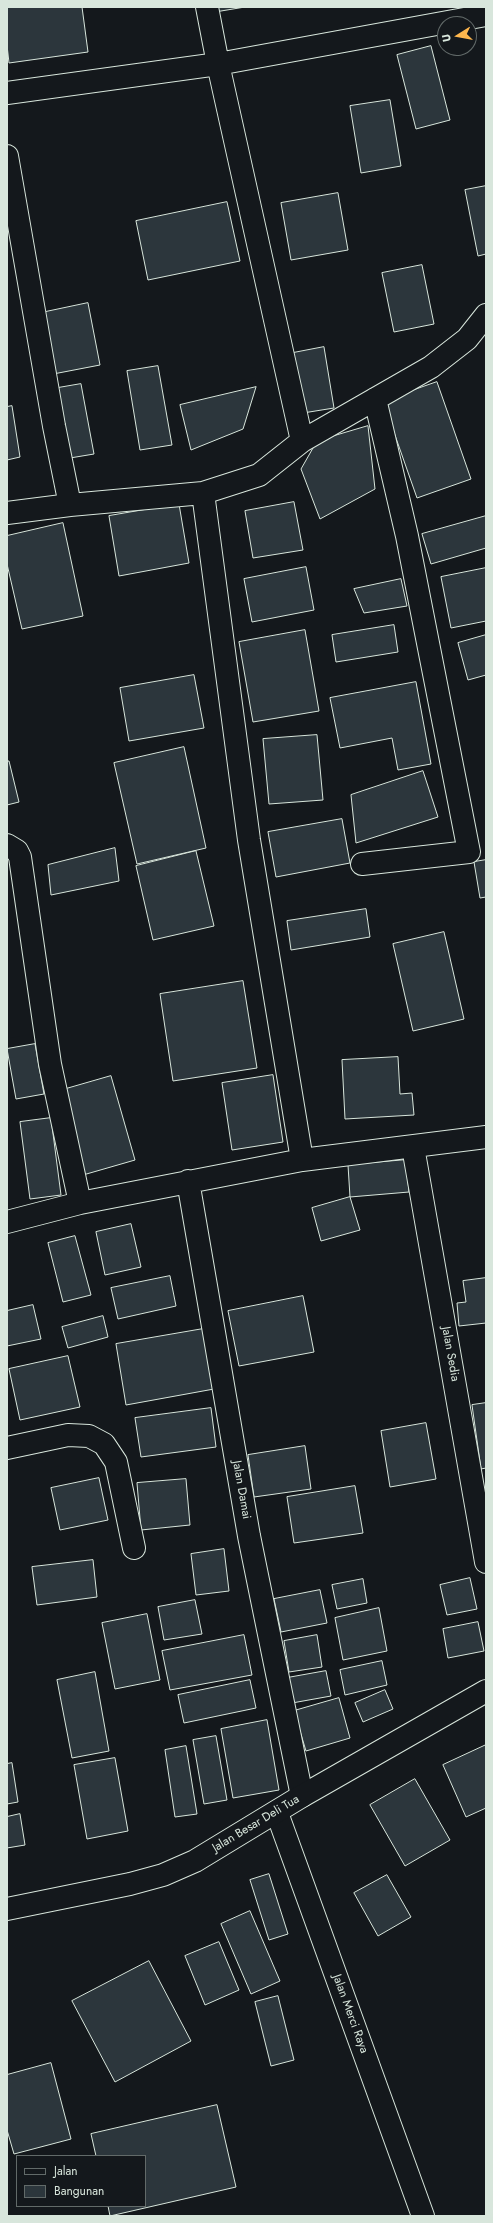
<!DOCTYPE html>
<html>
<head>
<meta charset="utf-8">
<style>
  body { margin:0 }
  #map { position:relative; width:493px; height:2223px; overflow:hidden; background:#14181c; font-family:Jost,sans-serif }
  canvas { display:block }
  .frame { position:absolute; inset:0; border:8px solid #d8e6dc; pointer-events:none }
  .legend { position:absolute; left:16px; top:2155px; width:130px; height:52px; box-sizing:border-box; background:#14181c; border:1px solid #626a69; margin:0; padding:5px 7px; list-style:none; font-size:12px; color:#d8e6dc }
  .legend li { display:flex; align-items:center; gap:8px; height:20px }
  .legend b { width:20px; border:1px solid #626a69 }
  .north { position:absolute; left:437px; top:16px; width:40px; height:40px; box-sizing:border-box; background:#14181c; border:1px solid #626a69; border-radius:50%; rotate:259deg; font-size:11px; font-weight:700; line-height:16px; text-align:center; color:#d8e6dc }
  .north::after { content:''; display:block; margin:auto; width:14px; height:18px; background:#ffb74d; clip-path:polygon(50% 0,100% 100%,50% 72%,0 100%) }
</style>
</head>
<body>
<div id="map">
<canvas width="493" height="2223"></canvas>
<div class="frame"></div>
<ul class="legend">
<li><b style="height:5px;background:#14181c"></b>Jalan</li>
<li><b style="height:11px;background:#2c363c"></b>Bangunan</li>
</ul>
<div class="north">U</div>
</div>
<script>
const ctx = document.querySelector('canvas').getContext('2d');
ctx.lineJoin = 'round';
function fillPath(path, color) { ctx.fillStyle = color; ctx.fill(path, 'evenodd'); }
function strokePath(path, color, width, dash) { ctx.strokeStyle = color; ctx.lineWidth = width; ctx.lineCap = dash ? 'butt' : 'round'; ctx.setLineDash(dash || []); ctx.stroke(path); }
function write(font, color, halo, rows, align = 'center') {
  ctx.font = font + ' Jost,sans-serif'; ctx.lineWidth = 3; ctx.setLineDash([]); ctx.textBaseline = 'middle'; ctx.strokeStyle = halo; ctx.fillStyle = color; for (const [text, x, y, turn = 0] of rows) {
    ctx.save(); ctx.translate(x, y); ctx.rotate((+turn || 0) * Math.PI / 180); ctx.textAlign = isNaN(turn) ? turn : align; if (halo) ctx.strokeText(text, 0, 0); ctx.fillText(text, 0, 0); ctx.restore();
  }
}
const building = new Path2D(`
  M7 7H82L88 52 9 63 7 45Z
  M214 7H245L215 12Z
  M431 46 450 120 416 129 397 55Z
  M390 100 401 166 361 173 350 106Z
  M486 186V254L478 256 465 190Z
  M338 193 348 250 291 260 281 203Z
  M227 202 240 261 148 280 136 221Z
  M422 265 434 324 394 332 382 273Z
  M88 303 100 365 48 375 36 314Z
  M324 347 334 408 303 413 293 353Z
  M158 366 172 445 140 450 127 371Z
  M437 382 471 479 417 498 383 401Z
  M81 384 94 454 64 459 52 389Z
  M256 387 243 429 191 450 180 405Z
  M12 406 20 457 7 460V407Z
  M368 426 375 489 320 519 301 469 317 441Z
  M294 502 303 550 253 558 245 511Z
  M179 504 189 563 119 576 109 516Z
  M486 516V548L431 564 422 534Z
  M63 523 83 616 22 629 7 564V536Z
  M306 567 314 610 252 622 244 579Z
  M486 568V621L451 628 441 577Z
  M401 579 407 606 364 613 354 589Z
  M394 625 398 652 336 662 332 635Z
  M305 630 319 711 253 722 239 642Z
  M486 635V675L468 680 458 643Z
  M194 675 204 728 129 741 120 688Z
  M416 682 431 764 398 770 392 738 340 748 330 698Z
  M317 735 323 800 269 804 263 739Z
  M184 747 206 848 137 864 114 763Z
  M7 761H9L19 802 7 805Z
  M423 771 438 817 356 843 351 795Z
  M342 819 350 863 276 877 268 832Z
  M115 848 119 881 51 895 48 865Z
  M196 851 214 926 153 940 136 866Z
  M486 860V897L480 898 474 862Z
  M366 909 370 937 291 950 287 921Z
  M444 932 464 1019 413 1031 393 944Z
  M243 981 257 1068 173 1081 160 994Z
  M35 1044 44 1094 16 1099 7 1049Z
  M398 1057 400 1094 412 1093 414 1115 345 1119 342 1060Z
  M273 1075 283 1142 232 1150 222 1083Z
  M111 1076 135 1160 83 1175 59 1091Z
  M51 1118 61 1195 30 1199 20 1122Z
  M406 1160 409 1192 350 1197 348 1165Z
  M350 1197 360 1230 321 1241 312 1208Z
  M131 1224 141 1267 105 1275 96 1232Z
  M75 1236 91 1295 63 1302 48 1243Z
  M170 1276 176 1306 118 1319 111 1288Z
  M486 1278V1323L459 1326 457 1303 466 1302 463 1281Z
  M303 1296 314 1352 239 1366 228 1311Z
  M33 1305 41 1339 7 1346V1311Z
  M103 1316 108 1337 68 1348 62 1327Z
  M203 1329 214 1389 126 1405 116 1344Z
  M68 1356 80 1407 20 1420 9 1369Z
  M486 1403V1468L481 1469 472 1405Z
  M211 1408 216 1447 141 1457 135 1418Z
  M426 1423 436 1479 390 1487 381 1431Z
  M305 1446 311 1489 254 1497 248 1455Z
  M99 1478 108 1520 60 1530 51 1488Z
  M186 1479 190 1525 141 1530 137 1483Z
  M355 1486 363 1533 294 1543 287 1497Z
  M224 1549 229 1591 196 1595 191 1554Z
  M93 1560 97 1597 37 1605 32 1567Z
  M470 1578 477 1609 447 1615 440 1585Z
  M363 1579 367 1603 337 1609 332 1585Z
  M320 1590 327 1623 281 1632 274 1599Z
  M195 1600 202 1634 164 1640 158 1607Z
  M379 1608 387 1651 343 1660 335 1618Z
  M147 1614 160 1680 115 1689 102 1623Z
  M478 1622 484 1651 448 1658 443 1629Z
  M244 1635 252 1675 170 1690 162 1651Z
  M317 1635 322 1667 289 1672 284 1641Z
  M382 1661 387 1685 345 1695 340 1670Z
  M326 1671 331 1696 292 1703 287 1678Z
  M95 1672 109 1751 72 1758 57 1680Z
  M250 1680 256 1708 184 1723 178 1695Z
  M385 1690 393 1709 363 1722 355 1703Z
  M339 1698 350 1738 306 1751 294 1711Z
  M267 1720 279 1790 233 1798 221 1729Z
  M216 1736 227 1800 204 1804 193 1740Z
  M486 1745V1808L466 1817 443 1765Z
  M186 1746 197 1814 175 1817 165 1750Z
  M115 1758 128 1831 87 1839 74 1765Z
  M12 1763 18 1802 7 1804V1764Z
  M415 1779 450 1840 405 1866 370 1805Z
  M20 1814 25 1845 7 1848V1817Z
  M269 1874 288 1934 269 1940 250 1880Z
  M387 1875 411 1917 378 1936 354 1893Z
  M250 1911 280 1981 251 1994 221 1924Z
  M219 1942 239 1990 205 2005 185 1956Z
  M149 1961 191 2041 115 2082 72 2001Z
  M278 1996 294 2060 271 2066 255 2002Z
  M51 2063 71 2139 14 2154 7 2130V2075Z
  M217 2105 236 2187 110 2216 108 2206H145V2156H96L91 2134Z`);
const minor = new Path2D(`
  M207 7 218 64 302 441
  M7 93 218 64 486 15
  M7 156 54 426 70 505
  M203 493 249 840 302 1160
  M7 513 70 505 203 493 259 475 302 441 431 367 467 339 486 315
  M7 845 17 851 20 857 50 1064 80 1203
  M362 864 469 852 407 536 375 399
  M413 1147 486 1562
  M188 1181 249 1536 302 1796
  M7 1222 80 1203 302 1160 486 1137
  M7 1448 68 1435 89 1436 104 1444 116 1462 134 1548
  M277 1813 423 2216`);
const major = new Path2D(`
  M7 1909 130 1884 163 1875 195 1861 302 1796 486 1691`);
const streetNames = [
  ["Jalan Sedia",450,1354,80],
  ["Jalan Damai",241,1490,80],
  ["Jalan Besar Deli Tua",256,1824,-31],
  ["Jalan Merci Raya",350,2014,70]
];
fillPath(building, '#2c363c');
strokePath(building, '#d8e6dc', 1);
strokePath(minor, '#d8e6dc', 24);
strokePath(major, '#d8e6dc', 24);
strokePath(minor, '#14181c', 22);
strokePath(major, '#14181c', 22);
write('12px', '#d8e6dc', '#14181c', streetNames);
</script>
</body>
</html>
